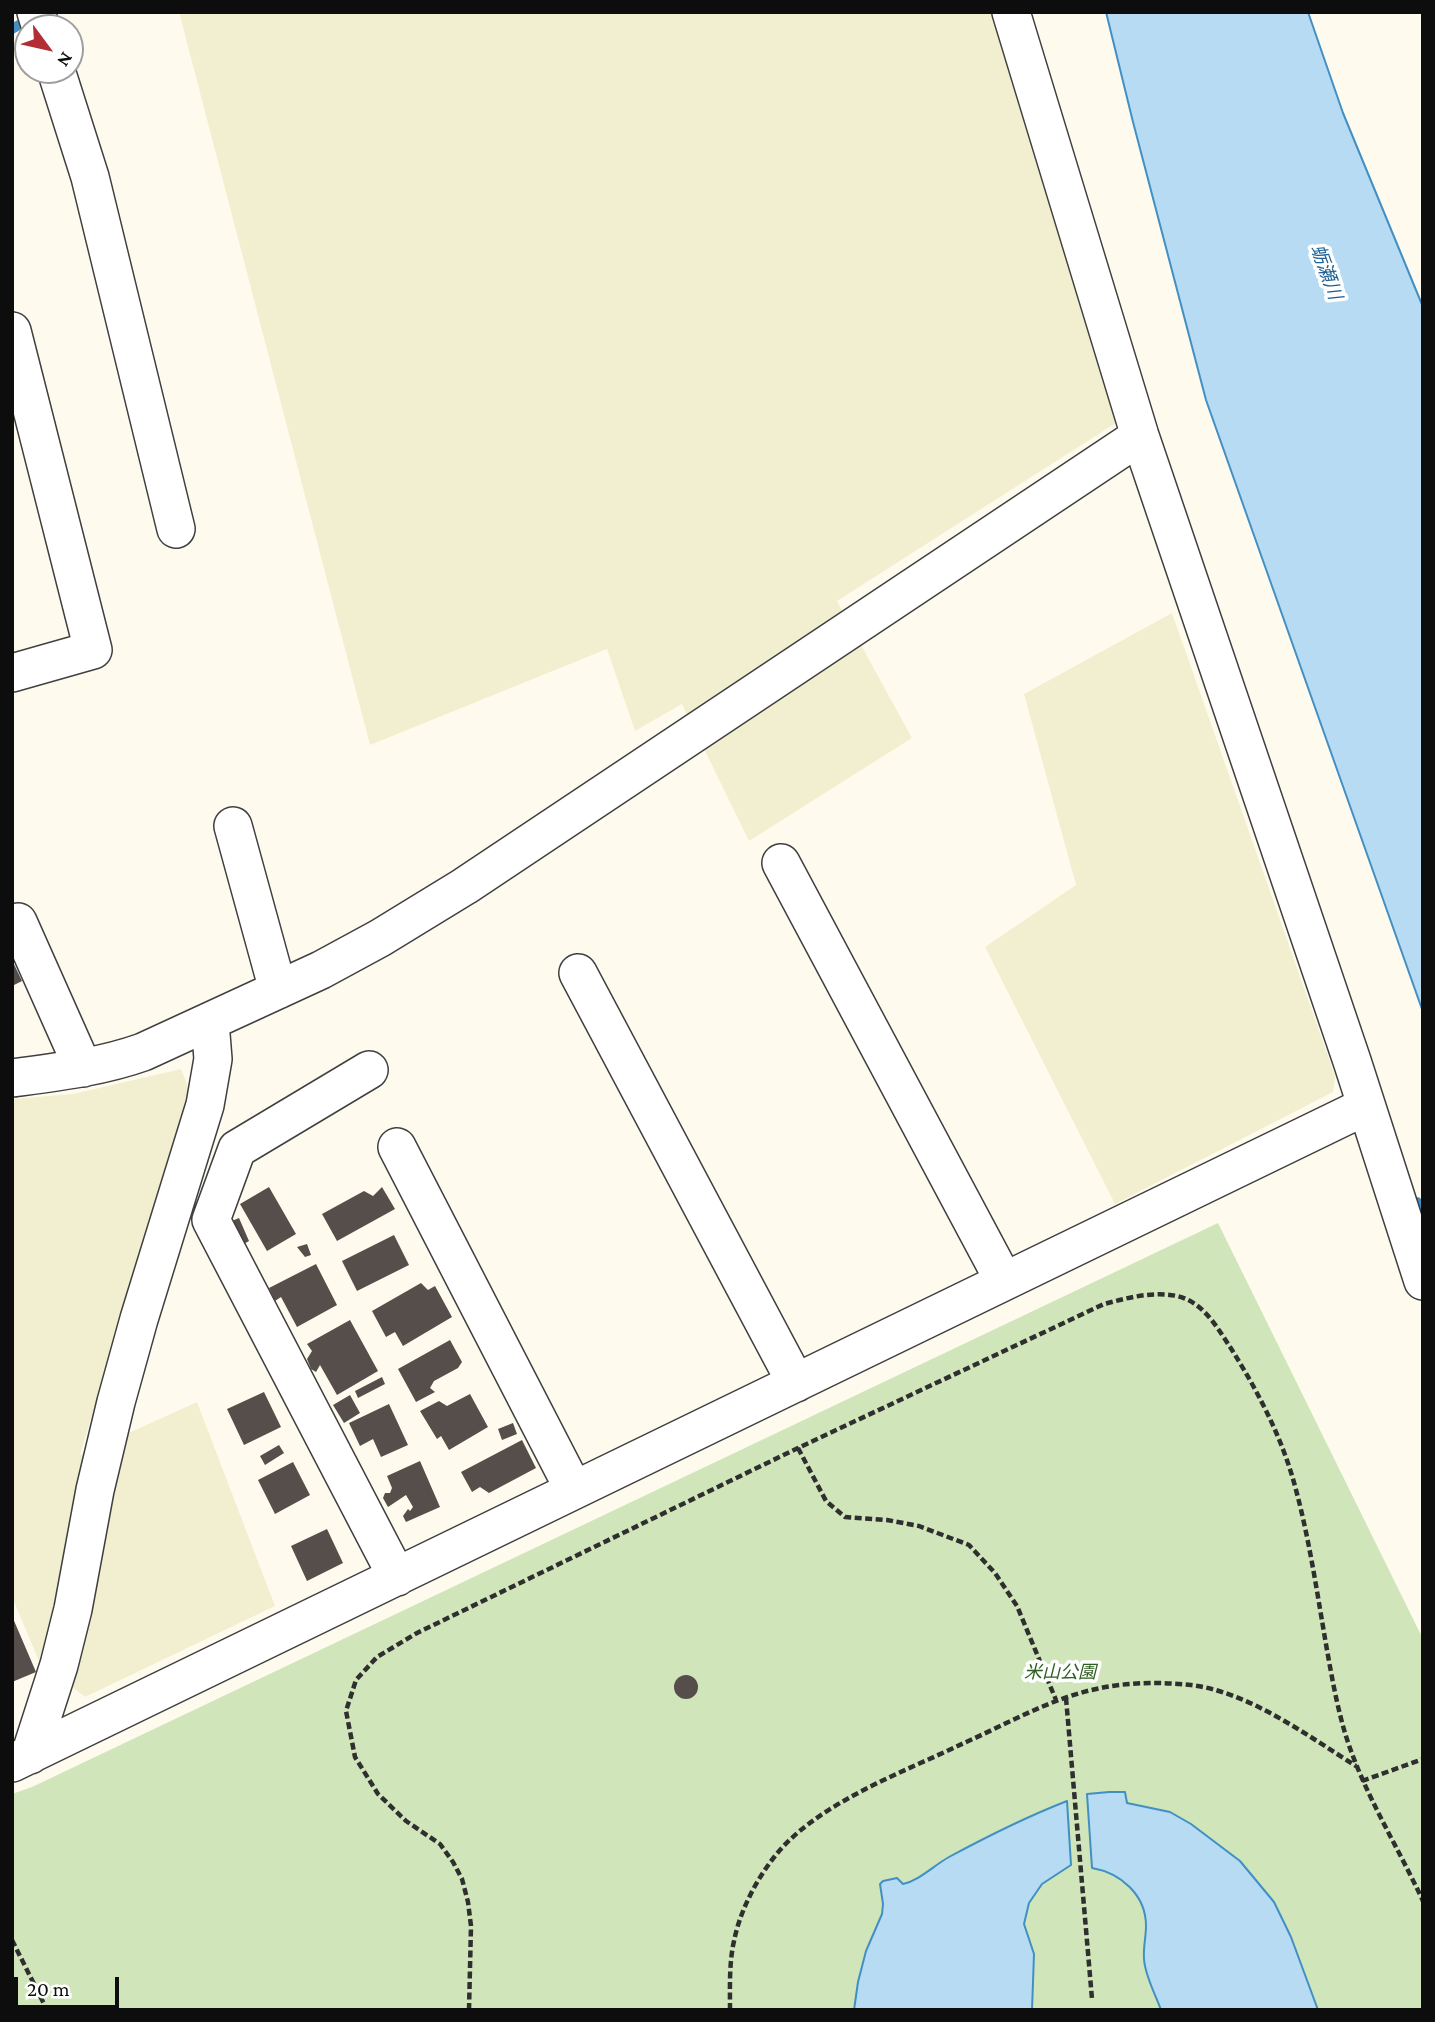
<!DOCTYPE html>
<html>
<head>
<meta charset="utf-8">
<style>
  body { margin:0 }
  #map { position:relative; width:1435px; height:2022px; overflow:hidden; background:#fefbee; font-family:"Crimson Pro",serif }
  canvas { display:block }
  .frame { position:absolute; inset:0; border:14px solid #0d0d0d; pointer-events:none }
  .north { position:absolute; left:14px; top:14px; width:70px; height:70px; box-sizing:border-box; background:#fff; border:2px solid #9e9e9e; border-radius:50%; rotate:123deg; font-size:19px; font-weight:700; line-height:28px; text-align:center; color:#0d0d0d }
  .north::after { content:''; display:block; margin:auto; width:24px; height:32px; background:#b32e34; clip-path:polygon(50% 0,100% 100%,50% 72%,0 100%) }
  .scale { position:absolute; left:14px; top:1977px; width:105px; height:32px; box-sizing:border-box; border:4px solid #0d0d0d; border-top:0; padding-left:9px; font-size:21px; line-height:24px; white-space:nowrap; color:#0d0d0d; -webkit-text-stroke:5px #fff; paint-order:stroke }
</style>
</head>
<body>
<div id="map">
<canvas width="1435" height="2022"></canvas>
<div class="frame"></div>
<div class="north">N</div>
<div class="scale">20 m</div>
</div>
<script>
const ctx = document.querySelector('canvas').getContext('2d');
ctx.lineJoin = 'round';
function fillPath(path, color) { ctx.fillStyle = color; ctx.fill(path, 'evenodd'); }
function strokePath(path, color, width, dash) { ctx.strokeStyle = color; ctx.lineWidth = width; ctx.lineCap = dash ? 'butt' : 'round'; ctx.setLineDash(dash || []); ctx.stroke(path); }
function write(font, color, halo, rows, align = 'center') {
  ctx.font = font + ' "Crimson Pro","Noto Sans JP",serif'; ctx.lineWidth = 7; ctx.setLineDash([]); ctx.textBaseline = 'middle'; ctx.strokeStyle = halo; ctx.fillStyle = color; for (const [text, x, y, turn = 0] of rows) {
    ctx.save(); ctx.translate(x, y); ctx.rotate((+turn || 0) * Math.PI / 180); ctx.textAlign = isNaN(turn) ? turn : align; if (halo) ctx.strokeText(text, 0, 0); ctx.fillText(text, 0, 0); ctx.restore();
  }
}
const farmland = new Path2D(`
  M179 12H994L1116 423 837 601 912 738 749 841 682 704 635 731 607 649 370 745Z
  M1172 613 1335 1076 1333 1092 1115 1204 985 947 1076 885 1024 694Z
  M181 1069 189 1089 80 1455 197 1402 275 1606 85 1697 39 1661 12 1597V1099L73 1094Z`);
const green = new Path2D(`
  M1218 1223 1423 1639V2010H12V1794L32 1787Z`);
const water = new Path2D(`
  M1106 12H1308L1343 113 1423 307V1012L1206 400 1133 122Z
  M1109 1792H1125L1127 1803 1170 1812 1191 1824 1240 1861 1274 1902 1291 1937 1318 2010H1161C1155 1993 1145 1976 1144 1959 1143 1948 1146 1937 1146 1926 1146 1895 1121 1873 1092 1868L1087 1794Z
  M1067 1801 1071 1865 1042 1884 1029 1903 1024 1924 1034 1954 1032 2010H854L858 1982 866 1951 882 1914 883 1904 880 1884 883 1881 897 1878 903 1884C920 1880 933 1866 949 1857 988 1836 1026 1817 1067 1801Z`);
const stream = new Path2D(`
  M12 29 31 18
  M1417 1202 1423 1220`);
const building = new Path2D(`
  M12 960 22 981 12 986Z
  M269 1187 296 1234 267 1251 240 1204Z
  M382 1187 395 1209 337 1241 322 1214 364 1191 373 1196Z
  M239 1218 249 1241 242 1245 227 1223Z
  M394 1235 409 1265 357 1291 342 1261Z
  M307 1244 311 1255 305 1257 297 1247Z
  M316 1264 337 1305 297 1327 281 1297 275 1301 269 1288Z
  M421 1283 428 1290 435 1286 452 1317 403 1346 395 1332 386 1337 372 1311Z
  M350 1320 378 1371 337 1395 320 1365 316 1372 311 1369 307 1359 312 1351 307 1344Z
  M450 1340 462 1362 458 1368 434 1381 430 1388 435 1392 416 1402 398 1369Z
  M382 1377 385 1384 358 1398 355 1391Z
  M264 1392 281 1427 244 1445 227 1409Z
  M470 1394 488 1427 449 1450 441 1436 437 1439 420 1411 439 1401 447 1406Z
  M350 1395 360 1413 344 1423 333 1405Z
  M389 1404 408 1445 381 1457 373 1439 360 1446 349 1423Z
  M513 1423 517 1434 502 1440 498 1429Z
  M522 1440 536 1468 489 1493 480 1487 472 1492 461 1472Z
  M279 1445 284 1453 265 1465 260 1456Z
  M420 1461 440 1507 406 1522 403 1516 408 1509 410 1511 413 1507 406 1495 388 1507 383 1498 385 1493H390L392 1488 387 1476Z
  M293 1462 310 1495 275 1514 258 1480Z
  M327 1529 343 1563 307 1581 291 1546Z
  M12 1616 36 1672 12 1682Z
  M674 1687a12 12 0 1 1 24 0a12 12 0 1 1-24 0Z`);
const path = new Path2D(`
  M798 1448 826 1501 845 1517 887 1520 919 1526 969 1545 995 1573 1017 1606 1056 1700
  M1066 1698 1092 1999
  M1362 1781 1423 1759
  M12 1940 47 2010
  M469 2010 471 1926 468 1902 462 1879 453 1862 440 1844 406 1821 378 1794 355 1757 346 1711 356 1680 377 1657 417 1633 798 1448 1104 1304C1127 1298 1152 1291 1177 1296 1204 1302 1218 1329 1232 1350 1257 1390 1280 1434 1293 1479 1309 1535 1317 1593 1327 1650 1332 1678 1337 1706 1345 1733 1363 1792 1397 1845 1423 1901
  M730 2010C730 1987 729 1963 734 1941 740 1911 756 1880 775 1856 817 1803 904 1772 964 1743 1009 1723 1053 1697 1101 1688 1130 1682 1162 1682 1191 1685 1249 1692 1308 1736 1356 1766`);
const minor = new Path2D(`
  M36 12 41 28
  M1011 12 1140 436 1352 1061 1423 1281
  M56 70 90 177 176 529
  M12 331 93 650 12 673
  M233 826 278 990
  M781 863 1004 1281
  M18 922 83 1068
  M578 973 796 1383
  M369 1070 237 1149 211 1220 397 1577
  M12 1078C57 1072 101 1067 143 1052L321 970 380 938 465 886 1140 436
  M397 1147 574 1490
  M30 1755 59 1665 73 1609 95 1490 116 1402 139 1319 205 1105 213 1059 210 1022
  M12 1763 1366 1106`);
const parkNames = [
  ["米山公園",1060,1672]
];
const waterNames = [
  ["蛎瀬川",1326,272,70]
];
fillPath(farmland, '#f2efd0');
fillPath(green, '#d0e6ba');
fillPath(water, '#b6dbf2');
strokePath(water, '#428fc4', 2);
strokePath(stream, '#428fc4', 10);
fillPath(building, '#554e4a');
strokePath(minor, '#404040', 40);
strokePath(path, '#2f2f2f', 4.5, [7, 3.5]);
strokePath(minor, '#fff', 37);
write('italic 18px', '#2e6022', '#fff', parkNames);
write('italic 19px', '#1f6196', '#fff', waterNames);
</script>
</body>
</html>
